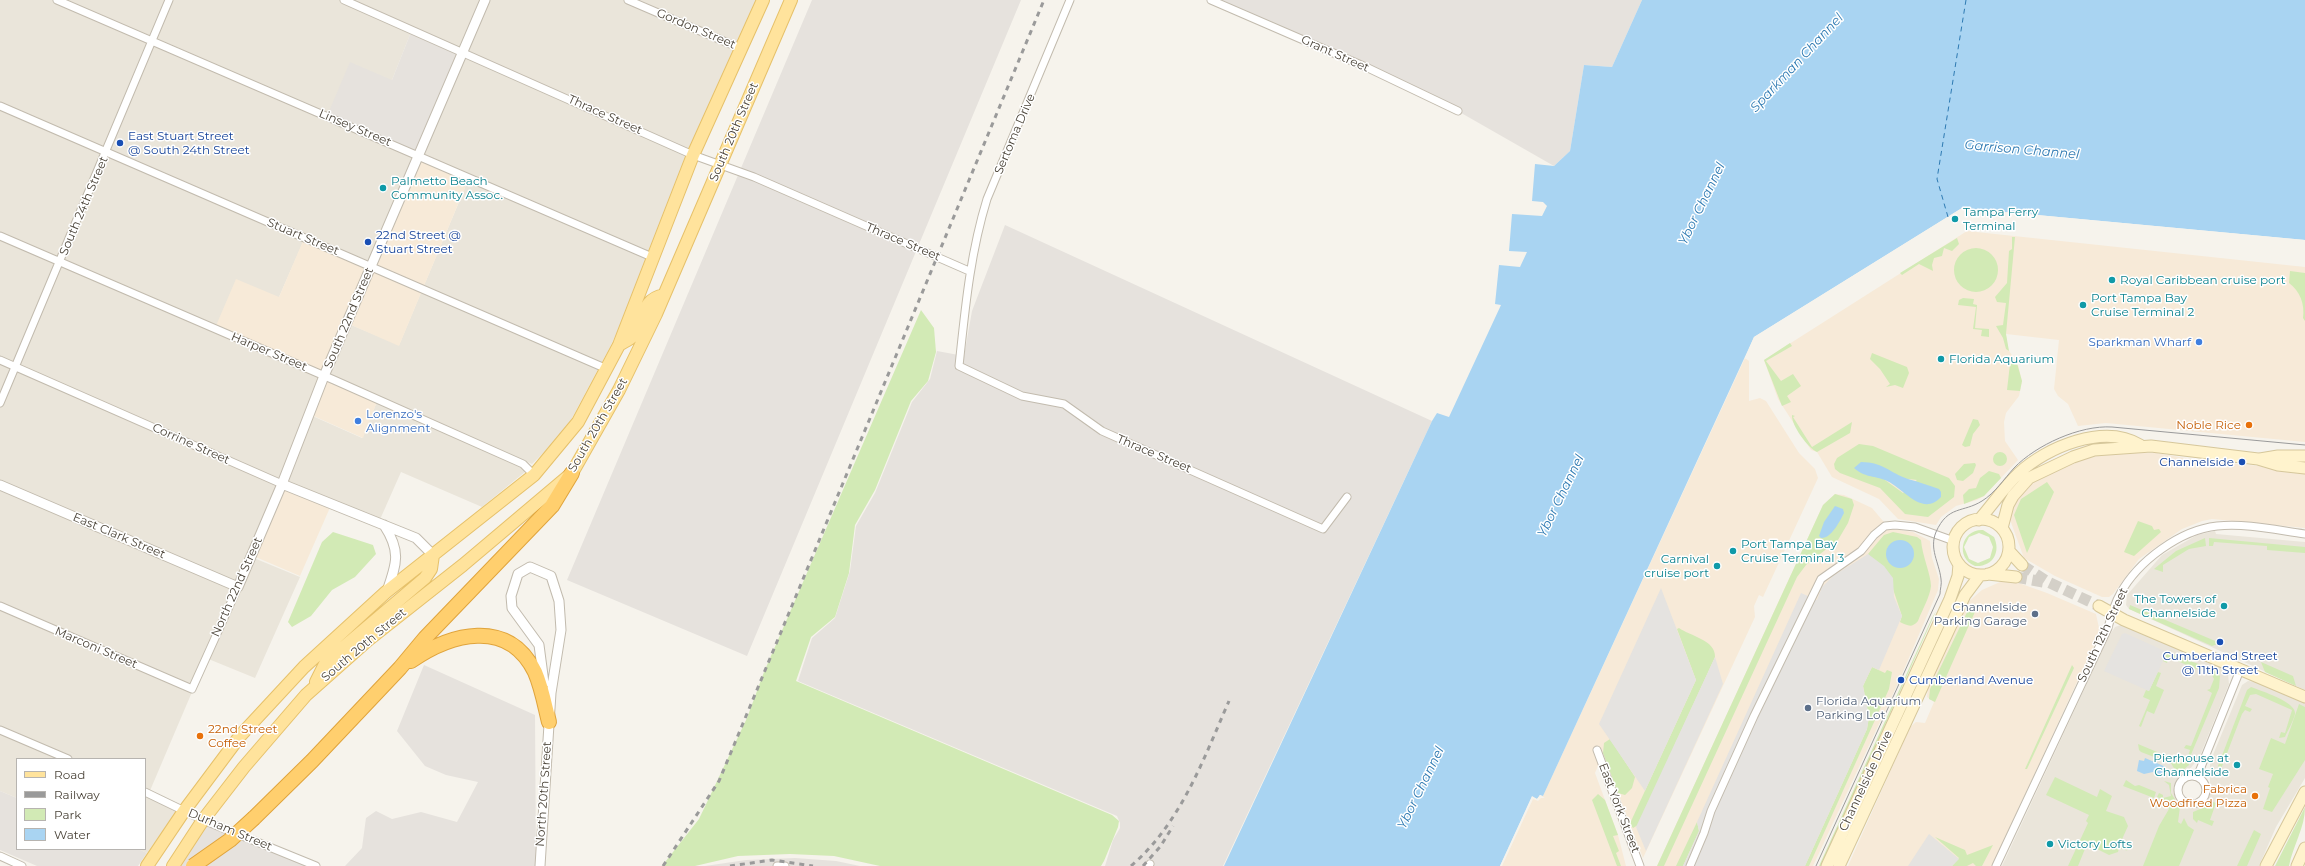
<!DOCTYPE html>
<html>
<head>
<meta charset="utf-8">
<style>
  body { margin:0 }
  #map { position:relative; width:2305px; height:866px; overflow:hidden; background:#f6f3ec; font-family:Montserrat,sans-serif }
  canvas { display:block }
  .legend { position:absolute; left:16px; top:758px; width:130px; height:92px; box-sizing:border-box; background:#fff; border:1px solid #b7b4b0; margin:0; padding:5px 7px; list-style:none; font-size:12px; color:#4b4439 }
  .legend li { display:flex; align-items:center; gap:8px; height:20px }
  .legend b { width:20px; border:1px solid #b7b4b0 }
</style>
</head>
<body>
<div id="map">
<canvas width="2305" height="866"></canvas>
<ul class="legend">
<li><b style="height:5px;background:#ffe39c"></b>Road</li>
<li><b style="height:5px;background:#9a9a9a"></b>Railway</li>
<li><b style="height:11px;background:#d2eab5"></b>Park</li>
<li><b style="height:11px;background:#a9d4f2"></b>Water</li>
</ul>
</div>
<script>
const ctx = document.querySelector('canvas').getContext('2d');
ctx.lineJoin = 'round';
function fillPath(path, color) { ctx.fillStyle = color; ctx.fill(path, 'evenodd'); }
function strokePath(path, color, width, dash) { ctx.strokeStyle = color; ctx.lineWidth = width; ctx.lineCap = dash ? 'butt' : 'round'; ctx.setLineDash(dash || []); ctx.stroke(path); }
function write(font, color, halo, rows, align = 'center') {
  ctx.font = font + ' Montserrat,sans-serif'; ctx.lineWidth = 3; ctx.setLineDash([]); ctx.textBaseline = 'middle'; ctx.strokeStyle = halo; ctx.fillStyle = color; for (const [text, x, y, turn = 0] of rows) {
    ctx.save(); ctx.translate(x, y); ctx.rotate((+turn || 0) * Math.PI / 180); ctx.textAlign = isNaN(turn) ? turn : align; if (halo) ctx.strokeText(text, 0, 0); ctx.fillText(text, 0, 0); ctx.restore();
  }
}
const residential = new Path2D(`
  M0 0H170L153 43 418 157 371 267 0 105Z
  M171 0H762L653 257 419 155 411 32 392 80 327 116 154 41Z
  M0 106 304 240 279 297 215 328 61 262 16 368 0 360Z
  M469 178 652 257 610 347 564 433 532 464 327 376 349 324 399 345Z
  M60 262 323 378 308 414 362 438 378 399 490 447 531 467 482 507 401 472 378 524 281 481 17 367Z
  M0 362 279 482 234 586 193 689 0 606Z
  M2215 531 2216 534 2305 542V690L2129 609 2126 605 2127 595 2162 555 2197 535Z
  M249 556 300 577 255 678 206 658Z
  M0 609 192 692 149 793 180 807 147 853 138 849H145V759H17V798L0 791Z
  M2124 624 2221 666 2228 674 2229 684 2199 758 2189 770 2181 775 2175 784 2176 797 2185 806H2198L2210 796V762L2242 685 2248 681 2257 682 2305 703V778L2276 827 2259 866H2002L2109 636 2115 627Z`);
const commercial = new Path2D(`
  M418 156 469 178 399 346 349 324Z
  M1967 231 2305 267V442L2106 423 2078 426 2068 404 2058 396 2054 389 2059 340 2006 334 2008 349 2018 365 2022 381 2019 396 2006 413 2004 422 2005 441 2018 460 1984 496 1977 500 1956 506 1941 517 1936 525 1898 519 1879 499 1832 477 1817 452 1811 450 1778 399 1764 360Z
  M303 241 371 268 326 377 378 399 363 438 309 414 324 377 215 328 236 279 279 297Z
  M1745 358 1749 361V401L1760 398 1766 401 1799 453 1815 469 1818 478 1763 597 1759 595 1754 606 1755 617 1643 858 1603 754 1595 773 1618 835 1626 866H1500L1532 796H1543Z
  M2097 453H2156L2203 461 2305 470V528L2212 519 2202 521 2182 529 2139 559 2113 594 2109 597H2102L2055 576 2024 558 2009 517 2010 507 2023 489 2049 473Z
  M282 483 332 503 300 576 251 555Z
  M1835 494 1844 495 1872 508 1883 521 1893 529 1913 532 1930 541 1932 558 1939 579 1938 590 1899 681 1813 866H1657L1823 505Z
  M2013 581 2047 593 2096 614 2099 628 2096 641 1992 866H1848L1910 727 1916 722 1925 723 1934 702 1927 697 1928 685 1967 603 1982 590 2000 582Z`);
const industrial = new Path2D(`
  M812 0H1021L747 656 567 580Z
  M1214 0H1642L1612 67 1584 65 1570 151 1554 166 1449 106Z
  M411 32 464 52 418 157 327 116 350 62 392 80Z
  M1005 225 1432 421 1223 866H1105L1113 840 1120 828V823L1117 816 798 681 812 638 835 618 850 571 856 526 875 493 912 402 930 379 937 351 964 356 972 311Z
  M424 665 535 715 536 866H345L362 848 366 818 376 811 392 819 421 812 457 822 478 782 446 775 425 766 397 731Z
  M0 791 17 798V849H138L147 853 138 866H37L0 850Z
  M208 818 315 866H178Z
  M795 858 836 861 860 866H705L746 860Z`);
const green = new Path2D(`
  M2012 237H2015L2006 334 2009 351 2006 349 2003 338 1996 326 2003 325 2006 303 1997 302 1995 297 2007 283 2009 251 2012 249Z
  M1957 238 1959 244 1952 251 1944 248 1942 256 1934 258 1932 265 1933 271 1919 264 1902 275 1900 273Z
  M1954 270a22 22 0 1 1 44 0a22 22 0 1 1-44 0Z
  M2290 271 2305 273V321L2303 318C2305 304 2300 291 2289 283Z
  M1963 298 1974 299 1973 304 1977 305 1975 328 1989 329V337L1981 336 1982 330 1973 329 1976 307 1958 305 1959 300Z
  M921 310 934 328 936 352 928 381 911 401 875 490 855 525 849 573 835 617 811 637 796 681 1112 815 1119 821 1118 827 1104 861 1101 866H880L834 856 790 854 738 856 695 866H662L699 819 747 718 764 672Z
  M1790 343 1792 346 1766 361 1781 381 1793 374 1801 386 1787 396 1791 402 1782 406 1764 360Z
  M1872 353 1907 367 1909 373 1903 388 1895 385 1886 387 1890 384 1880 369 1870 359Z
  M2017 363 2022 381 2020 391 2007 390 2010 364Z
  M1792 415 1795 416 1793 417 1812 447 1852 422 1850 433 1817 452C1808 448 1791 425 1792 415Z
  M1973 419 1978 420 1980 425 1973 434 1970 446 1965 447 1962 445Z
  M1859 444 1873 446 1949 478 1955 486 1954 497 1928 517 1905 514 1880 488 1840 473 1835 469 1834 464 1837 458ZM1909 479 1917 480 1903 493 1885 480Z
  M1993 459a7 7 0 1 1 14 0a7 7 0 1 1-14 0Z
  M1975 463 1976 465 1973 473 1963 481 1957 480 1955 474 1964 464Z
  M1989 471 1999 474 2001 478 1984 496 1964 504 1963 495 1969 489 1976 488 1980 478Z
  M2047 482 2054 492 2027 553 2014 515 2021 499Z
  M1835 494 1852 499 1854 505 1848 523 1838 540 1806 565 1797 577 1664 866H1657L1823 505Z
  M2138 521 2152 526 2154 530 2159 529 2161 532 2134 556 2124 552Z
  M1983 530 1994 537C2001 552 1993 567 1975 566 1955 558 1961 529 1983 530ZM1979 533 1989 537 1993 547 1990 558 1978 563 1969 559 1964 547 1969 537Z
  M333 532 373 545 376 554 355 577 332 590 311 616 292 627 288 622 322 542Z
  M1893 532 1917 537 1921 540C1922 555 1931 575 1931 586 1930 597 1922 610 1918 621 1912 628 1908 626 1900 622L1902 616 1892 586 1868 554 1884 535Z
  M2205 538 2206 546 2189 549 2163 565V572L2154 569 2176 551Z
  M2209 538 2305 547V553L2267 550V546L2214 542 2213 546H2209Z
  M1971 604 1978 605 1935 702 1929 699 1930 689Z
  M2130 605 2220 643 2212 646 2129 609Z
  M1936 611 1822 866H1819L1932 618Z
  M1679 628C1690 636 1716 640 1715 657L1638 825 1633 828 1630 824 1632 819 1696 680 1677 629Z
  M2167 652 2214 670 2220 676 2219 688 2190 757 2189 765 2176 776 2173 773 2175 770 2171 763 2173 758 2181 763 2187 759 2190 750 2184 748 2186 745 2191 746 2212 693 2207 690 2210 689 2214 679 2211 673 2193 668 2169 657 2167 663 2163 661Z
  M2261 662 2293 676 2296 686 2265 672Z
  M2072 665 2074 668 2027 769H2025Z
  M1872 667 1885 673 1887 670 1892 672 1889 689 1809 866H1805L1867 729 1869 717 1863 686Z
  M2158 672 2161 673 2156 686 2164 690 2154 714 2147 711 2141 727 2139 726 2150 700 2143 697 2146 690 2149 691Z
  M2251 687C2261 691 2297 702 2295 714 2293 722 2288 730 2285 737L2279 738 2281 732 2285 733 2292 710 2256 694 2250 695 2245 706 2252 709 2250 712 2245 710 2242 714 2221 769 2218 766 2247 690Z
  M2299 704 2305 707V760L2272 812 2263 809 2270 788 2268 787 2273 774 2259 769 2271 738 2285 744Z
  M1610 739 1635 777 1632 788 1625 795 1618 793 1603 753 1604 743Z
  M2138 744 2169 757 2167 762 2141 752 2139 750Z
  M2055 777 2097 797 2100 789 2112 796 2106 811 2124 817 2128 826 2119 846 2128 851 2119 848 2118 852 2109 855 2087 844 2078 866H2068L2088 823 2086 821 2089 815 2046 795Z
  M2126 780 2135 786 2139 785 2156 792 2154 798 2123 786Z
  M2164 781 2171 783V793L2180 807 2178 822 2181 824 2184 818 2188 826 2194 830 2179 866H2143L2159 826 2169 809 2166 801 2157 797 2159 793 2163 795V798L2171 796 2169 785Z
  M1598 794 1605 800 1618 835 1613 836 1619 851 1616 853 1621 866H1617L1592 800Z
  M2210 801 2216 803 2210 820 2214 821 2212 826 2198 820 2197 823 2193 819V812L2205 807Z
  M2305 807C2305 828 2293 845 2289 866H2275Z
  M1697 822 1699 831 1683 866H1676Z
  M2254 830 2261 834 2247 866H2237Z
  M1935 837 1965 850 1967 855 1993 845 1982 866H1976L1973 863 1967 866H1952L1959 858Z`);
const parking = new Path2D(`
  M1868 554 1884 566 1893 578 1894 597 1902 616 1879 670 1872 667 1863 686 1869 717 1867 729 1805 866H1683L1699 831 1697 822 1801 593 1817 600 1822 587 1833 576Z
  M1661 588 1696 680 1645 791 1599 724Z
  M2125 633 2167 652 2149 691 2104 671 2122 634Z
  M1715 657 1723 684 1646 851 1636 827Z
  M1929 834 1959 859 1952 866H1908Z`);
const water = new Path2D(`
  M1642 0H2305V240L1962 208 1754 337 1543 796 1540 795 1537 799 1532 797 1500 866H1224L1432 421 1437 413 1449 417 1501 305 1495 304 1499 265 1520 267 1527 252 1509 251 1512 214 1542 216 1547 206 1543 202 1532 201 1535 164 1554 166 1570 151 1584 65 1612 67Z
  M1861 462C1883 462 1890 473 1908 479 1919 482 1928 485 1939 489L1941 492V497C1922 518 1903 487 1885 480 1872 475 1866 478 1854 468Z
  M1835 506 1843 509 1844 513C1840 521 1831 539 1821 538L1819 536 1824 522Z
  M1886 554a14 14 0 1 1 28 0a14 14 0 1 1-28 0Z
  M2145 758 2166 767 2160 777 2153 772 2144 774 2137 771 2139 760 2144 761Z`);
const pier = new Path2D(`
  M1962 208 2305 240V242L1963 210 1756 338 1746 359 1745 358 1754 337Z
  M1540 795 1545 798H1541L1538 801 1533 799 1502 866H1500L1532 796 1537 799Z`);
const ferry = new Path2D(`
  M1948 217 1937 179 1966 0`);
const secondaryTunnel = new Path2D(`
  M2022 565 2048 582 2099 606
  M2016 577 2043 582`);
const minor = new Path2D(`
  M57 0 652 257
  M344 0 693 155 754 177 969 271
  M628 0 742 49
  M1070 0 987 199C970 254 965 310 959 366L1022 396 1064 404 1102 431 1323 529 1347 497
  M1211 0 1368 68 1458 111
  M0 106 607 369
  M0 236 334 380 523 464 534 475
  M0 360 282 484
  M0 403 169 0
  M0 606 192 689 238 587
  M0 730 68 759
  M1597 750 1640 866
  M2178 790a14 14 0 1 1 28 0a14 14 0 1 1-28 0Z
  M2197 777 2240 670
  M145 792 203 820 316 866
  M0 856 22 866
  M777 866H785
  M1149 866 1150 864
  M1690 866 1704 833 1711 811 1754 716 1821 579 1861 551 1874 535 1885 526 1895 525 1915 527 1954 541
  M1996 866 2108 628C2111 616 2114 604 2120 594 2138 561 2180 530 2217 526 2246 523 2276 530 2305 534`);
const tertiary = new Path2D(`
  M282 484 416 538 433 555
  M0 485 238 587 282 484 324 376 485 0
  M384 525C401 551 397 563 387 591
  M540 866 551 693 561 630 559 601 551 576 530 567 518 574 511 596 512 608 539 645 544 683`);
const secondary = new Path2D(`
  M2260 459 2278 456H2305
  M1953 547a28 28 0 1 1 56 0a28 28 0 1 1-56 0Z
  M1979 520C1993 504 2004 487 2019 473 2047 447 2104 423 2140 445
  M2002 528 2008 505 2013 496 2029 478 2073 457 2094 450 2151 446 2258 459 2278 465 2305 468
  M2009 551 2022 565
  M1988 574 2016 577
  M2099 606 2124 620 2305 697
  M1827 866 1950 599 1958 576 1959 564
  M1839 866 1965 595 1980 575
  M2266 866 2305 792
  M2297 866 2305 848`);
const primary = new Path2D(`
  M619 345C623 342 629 340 633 336 646 322 639 300 664 295
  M316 682 326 662 425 578 431 569 433 555
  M147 866 184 811 240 736 304 667 386 592 534 475 578 422 619 345 693 155 763 0
  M173 866 203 820 244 767 306 695 368 640 463 565 572 473 619 390 656 314 791 0`);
const motorway = new Path2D(`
  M411 661C450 634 508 617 535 672 542 688 545 706 549 722
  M254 818 312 761 400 668 425 638 552 506 572 473`);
const tram = new Path2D(`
  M1816 866 1940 594C1940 589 1942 584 1941 579 1939 562 1929 549 1936 532 1948 505 1963 513 1982 501 1995 493 2004 479 2014 468 2036 445 2080 425 2112 427L2305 445`);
const rail = new Path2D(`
  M663 866 719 781 1044 0
  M730 866 772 860 813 866
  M1131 866C1181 823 1203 760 1229 701
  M1143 866 1160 847 1173 826`);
const motorwayBridge = new Path2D(`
  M193 866 230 840 254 818`);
const markers = [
  [120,143,4,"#1a4fb4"],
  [383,188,4,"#0f9aa8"],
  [1955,219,4,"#0f9aa8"],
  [368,242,4,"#1a4fb4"],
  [2112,280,4,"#0f9aa8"],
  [2083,305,4,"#0f9aa8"],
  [2199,342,4,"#3f7fe0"],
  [1941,359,4,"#0f9aa8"],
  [358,421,4,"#3f7fe0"],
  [2249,425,4,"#e8710a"],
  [2242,462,4,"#1a4fb4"],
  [1733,551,4,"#0f9aa8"],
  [1717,566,4,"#0f9aa8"],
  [2224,606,4,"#0f9aa8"],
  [2035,614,4,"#5c6f8a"],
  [2220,642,4,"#1a4fb4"],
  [1901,680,4,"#1a4fb4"],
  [1808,708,4,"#5c6f8a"],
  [200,736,4,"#e8710a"],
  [2237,765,4,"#0f9aa8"],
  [2255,796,4,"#e8710a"],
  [2050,844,4,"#0f9aa8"]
];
const streetNames = [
  ["Gordon Street",696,29,23],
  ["Grant Street",1335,54,24],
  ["Thrace Street",605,115,24],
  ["Linsey Street",355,128,23],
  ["South 20th Street",734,132,-67],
  ["Sertoma Drive",1015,134,-67],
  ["South 24th Street",84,206,-67],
  ["Stuart Street",303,237,23],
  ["Thrace Street",903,242,23],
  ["South 22nd Street",349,318,-67],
  ["Harper Street",269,352,23],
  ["South 20th Street",598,425,-60],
  ["Corrine Street",191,444,24],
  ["Thrace Street",1154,454,23],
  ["East Clark Street",119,536,23],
  ["North 22nd Street",237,587,-66],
  ["South 12th Street",2103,635,-65],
  ["South 20th Street",364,645,-40],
  ["Marconi Street",96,648,23],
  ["Channelside Drive",1866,781,-65],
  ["North 20th Street",544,794,-86],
  ["East York Street",1619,808,69],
  ["Durham Street",230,830,23]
];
const transitNames = [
  ["East Stuart Street",128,136],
  ["@ South 24th Street",128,150],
  ["22nd Street @",376,235],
  ["Stuart Street",376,249],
  ["Channelside",2234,462,"right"],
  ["Cumberland Street",2220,656,"center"],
  ["@ 11th Street",2220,670,"center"],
  ["Cumberland Avenue",1909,680]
];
const cultureNames = [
  ["Palmetto Beach",391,181],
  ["Community Assoc.",391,195],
  ["Tampa Ferry",1963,212],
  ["Terminal",1963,226],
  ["Royal Caribbean cruise port",2120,280],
  ["Port Tampa Bay",2091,298],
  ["Cruise Terminal 2",2091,312],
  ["Florida Aquarium",1949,359],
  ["Port Tampa Bay",1741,544],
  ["Cruise Terminal 3",1741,558],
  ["Carnival",1709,559,"right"],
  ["cruise port",1709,573,"right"],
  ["The Towers of",2216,599,"right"],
  ["Channelside",2216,613,"right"],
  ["Pierhouse at",2229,758,"right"],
  ["Channelside",2229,772,"right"],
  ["Victory Lofts",2058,844]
];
const shopNames = [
  ["Sparkman Wharf",2191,342],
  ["Lorenzo's",366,414,"left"],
  ["Alignment",366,428,"left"]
];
const foodNames = [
  ["Noble Rice",2241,425],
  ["22nd Street",208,729,"left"],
  ["Coffee",208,743,"left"],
  ["Fabrica",2247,789],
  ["Woodfired Pizza",2247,803]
];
const serviceNames = [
  ["Channelside",2027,607],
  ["Parking Garage",2027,621],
  ["Florida Aquarium",1816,701,"left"],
  ["Parking Lot",1816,715,"left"]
];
const waterNames = [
  ["Sparkman Channel",1797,63,-47],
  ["Garrison Channel",2022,150,5],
  ["Ybor Channel",1702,204,-64],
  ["Ybor Channel",1561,496,-64],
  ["Ybor Channel",1421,788,-64]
];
fillPath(residential, '#eae5da');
fillPath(commercial, '#f7ead8');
fillPath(industrial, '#e6e2dd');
fillPath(green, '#d2eab5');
fillPath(parking, '#e5e3e0');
fillPath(water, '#a9d4f2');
fillPath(pier, '#f6f3ec');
strokePath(ferry, '#2e7ab2', 1, [5, 4]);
strokePath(secondaryTunnel, '#d4d0c8', 11, [11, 5.5]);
strokePath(minor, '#c2bbae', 9);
strokePath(tertiary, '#c2bbae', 11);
strokePath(secondary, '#d6c79b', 13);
strokePath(primary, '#e6c16a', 14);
strokePath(motorway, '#e0a43c', 16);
strokePath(minor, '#fff', 7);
strokePath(tertiary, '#fff', 9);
strokePath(secondary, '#fff3cd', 11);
strokePath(primary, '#ffe39c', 12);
strokePath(motorway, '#ffcf6e', 14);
strokePath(tram, '#9a9a9a', 1);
strokePath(rail, '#9a9a9a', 3, [5, 5]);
strokePath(motorwayBridge, '#e0a43c', 16, []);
strokePath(motorwayBridge, '#ffcf6e', 14);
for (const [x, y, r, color] of markers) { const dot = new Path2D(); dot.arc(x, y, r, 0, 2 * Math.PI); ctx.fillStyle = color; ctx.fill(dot); strokePath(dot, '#fff', 1.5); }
write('12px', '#4b4439', '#fff', streetNames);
write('12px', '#164399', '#fff', transitNames, 'left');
write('12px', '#0d838f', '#fff', cultureNames, 'left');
write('12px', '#366cbe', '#fff', shopNames, 'right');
write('12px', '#c56008', '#fff', foodNames, 'right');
write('12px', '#4e5e75', '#fff', serviceNames, 'right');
write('italic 13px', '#2e7ab2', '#fff', waterNames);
</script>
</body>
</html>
